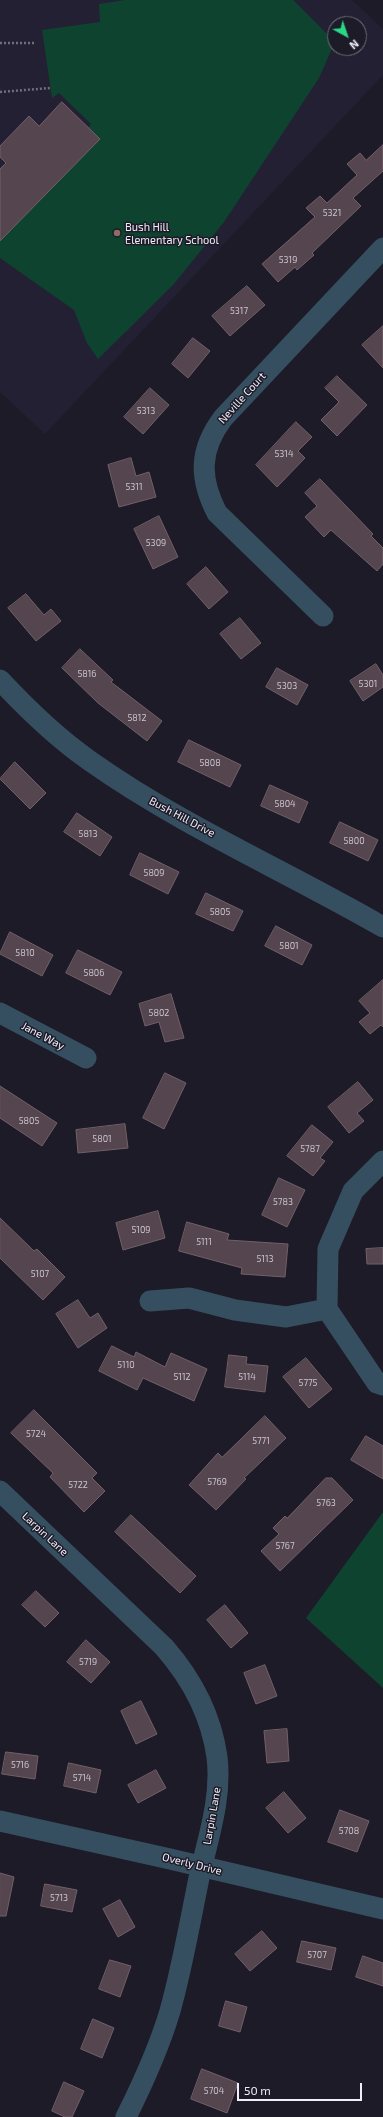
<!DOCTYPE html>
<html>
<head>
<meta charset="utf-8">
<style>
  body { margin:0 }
  #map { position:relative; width:383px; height:2117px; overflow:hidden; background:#1d1b28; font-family:"Exo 2",sans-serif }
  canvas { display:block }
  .north { position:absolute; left:327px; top:16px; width:40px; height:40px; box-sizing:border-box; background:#1d1b28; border:1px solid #71707c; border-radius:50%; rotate:140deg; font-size:11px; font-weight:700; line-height:16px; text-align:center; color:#f0eff9 }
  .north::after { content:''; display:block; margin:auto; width:14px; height:18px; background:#28d885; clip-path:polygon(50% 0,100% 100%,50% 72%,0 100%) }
  .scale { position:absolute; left:237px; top:2083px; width:125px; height:18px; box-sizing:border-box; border:2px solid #f0eff9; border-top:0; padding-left:5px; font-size:12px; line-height:14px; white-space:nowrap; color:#f0eff9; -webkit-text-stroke:3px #1d1b28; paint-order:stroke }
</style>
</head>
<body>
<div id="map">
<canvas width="383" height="2117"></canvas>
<div class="north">N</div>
<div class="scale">50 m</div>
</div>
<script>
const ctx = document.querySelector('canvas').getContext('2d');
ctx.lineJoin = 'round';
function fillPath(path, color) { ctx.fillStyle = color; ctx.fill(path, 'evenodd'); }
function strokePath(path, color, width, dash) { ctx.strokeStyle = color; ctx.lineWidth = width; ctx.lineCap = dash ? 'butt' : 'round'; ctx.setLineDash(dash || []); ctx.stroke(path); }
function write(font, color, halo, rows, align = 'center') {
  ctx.font = font + ' "Exo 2",sans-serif'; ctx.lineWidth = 3; ctx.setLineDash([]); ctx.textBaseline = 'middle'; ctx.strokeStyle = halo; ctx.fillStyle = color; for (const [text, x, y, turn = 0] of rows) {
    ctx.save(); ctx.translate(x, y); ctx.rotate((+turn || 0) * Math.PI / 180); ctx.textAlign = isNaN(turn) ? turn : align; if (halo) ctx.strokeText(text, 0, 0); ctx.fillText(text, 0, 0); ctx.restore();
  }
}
const built = new Path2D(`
  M0 0H352L383 29V75L45 434 0 392ZM335 24H359V48H335Z`);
const green = new Path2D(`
  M125 0H293L335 42 319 78 224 222 173 285 98 359 87 343 74 310 0 258V234L91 124 59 93 52 98 42 30 100 22 99 4Z
  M383 1512V1688L306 1618Z`);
const building = new Path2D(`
  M62 102 100 139 0 241V169L6 163 0 157V146L29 116 39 126Z
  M383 145V171L353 198 361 206 312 253 314 255 297 270 295 267 278 282 262 264 315 217 306 208 320 196 327 203 357 175 347 164 360 153 366 160Z
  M247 286 265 305 230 336 212 316Z
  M383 326V368L362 345Z
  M193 338 210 351 188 378 172 364Z
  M337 376 367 405 337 436 321 420 339 402 325 388Z
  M150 388 169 405 143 434 124 417Z
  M296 422 312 437 298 451 305 458 277 487 256 465Z
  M131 458 136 476 149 472 156 497 119 507 108 465Z
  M320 479 373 534 371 536 383 548V564L377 571 331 530 324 537 305 517 317 506 305 493Z
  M159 516 178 557 153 569 134 529Z
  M206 567 228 592 209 609 187 584Z
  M26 594 44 615 51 609 61 621 36 641 8 608Z
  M240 618 261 643 241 659 220 634Z
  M80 649 113 680 111 682 162 721 147 741 98 703 62 668Z
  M376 664 383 675V687L363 701 350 681Z
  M277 668 308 685 297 705 266 687Z
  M189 740 241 765 230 787 178 762Z
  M15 762 46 793 30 809 0 779Z
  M270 785 308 802 299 823 261 806Z
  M77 813 112 837 100 856 64 832Z
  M340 822 378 840 368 861 330 843Z
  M140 853 179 872 168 894 130 875Z
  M206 893 243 911 233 931 196 914Z
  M276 926 312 945 302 965 265 946Z
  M10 932 53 955 42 976 0 954Z
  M78 950 122 972 110 995 66 973Z
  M383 980V1027L381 1025 370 1034 359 1022 370 1013 359 1001Z
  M171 994 184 1038 165 1042 159 1022 145 1026 139 1004Z
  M165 1073 186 1083 164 1129 143 1118Z
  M358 1082 373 1100 357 1113 364 1121 349 1133 328 1107Z
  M0 1086 57 1123 42 1146 0 1118Z
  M125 1124 128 1148 78 1153 76 1130Z
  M312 1125 333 1142 320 1158 325 1161 313 1176 287 1156Z
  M279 1178 305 1190 287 1227 262 1215Z
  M158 1211 165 1238 123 1250 116 1223Z
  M0 1218 34 1251 37 1249 65 1277 43 1300 0 1258Z
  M187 1222 229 1234 227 1240 288 1244 285 1277 241 1274 242 1268 179 1251Z
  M383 1248V1264H367L366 1249Z
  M78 1300 90 1318 98 1313 107 1328 78 1348 56 1314Z
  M112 1346 134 1357 136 1352 165 1367 171 1353 207 1369 194 1401 143 1378 137 1390 99 1371Z
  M229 1355 247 1357 246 1364 268 1366 265 1392 225 1387Z
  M306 1358 332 1389 309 1408 283 1377Z
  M34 1410 97 1473 92 1478 105 1491 84 1512 50 1477 53 1473 11 1433Z
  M265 1416 286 1438 244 1478 246 1479 216 1510 189 1485 218 1453 222 1457Z
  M366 1436 383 1446V1479L351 1460Z
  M326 1478H332L353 1500 280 1571 261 1551 279 1534 273 1528 285 1516 287 1518Z
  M131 1515 196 1576 180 1593 115 1532Z
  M36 1591 59 1613 45 1627 22 1605Z
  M225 1605 248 1633 231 1648 207 1620Z
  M86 1640 110 1662 91 1683 67 1662Z
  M265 1665 277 1696 256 1704 244 1673Z
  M141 1701 157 1734 136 1744 121 1711Z
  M287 1729 289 1761 267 1763 264 1731Z
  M6 1752 38 1756 35 1779 2 1774Z
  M69 1763 101 1770 96 1793 64 1786Z
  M156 1770 166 1788 138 1803 128 1785Z
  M284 1792 306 1818 288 1833 266 1808Z
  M340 1810 369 1821 357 1852 328 1842Z
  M0 1873 14 1877 6 1916H0Z
  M45 1884 77 1890 72 1912 41 1906Z
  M120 1900 135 1927 118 1937 103 1909Z
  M262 1931 277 1948 250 1971 235 1954Z
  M302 1941 336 1948 331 1970 297 1962Z
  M363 1956 383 1963V1986L356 1977Z
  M110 1960 131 1966 120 1997 99 1989Z
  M226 2001 247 2007 240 2032 219 2026Z
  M93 2019 114 2028 102 2058 81 2049Z
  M202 2069 238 2083 227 2113 191 2099Z
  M64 2082 84 2091 72 2117H65L52 2111Z`);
const path = new Path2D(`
  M0 43H36
  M0 92 50 88`);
const minor = new Path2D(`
  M323 616 217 513C199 478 199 450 223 418L383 248
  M0 680C27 709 57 738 90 761 182 826 286 871 383 927
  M0 1013 86 1058
  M383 1161 353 1191 328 1249 327 1309 377 1383 383 1385
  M150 1301 189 1298 235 1310 286 1317 327 1309
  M0 1491 164 1647C192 1679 211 1714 217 1757 222 1798 208 1838 199 1878 190 1922 182 1968 170 2011 159 2048 143 2083 126 2117
  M0 1821 170 1859 383 1909`);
const markers = [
  [117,233,4,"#8d6e63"]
];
const numberNames = [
  ["5321",332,213],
  ["5319",288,260],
  ["5317",239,311],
  ["5313",146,411],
  ["5314",284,454],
  ["5311",134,487],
  ["5309",156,543],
  ["5816",87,674],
  ["5301",368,684],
  ["5303",287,686],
  ["5812",137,718],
  ["5808",210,763],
  ["5804",285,804],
  ["5813",88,834],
  ["5800",354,841],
  ["5809",154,873],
  ["5805",220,912],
  ["5801",289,946],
  ["5810",25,953],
  ["5806",94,973],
  ["5802",159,1013],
  ["5805",29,1121],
  ["5801",102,1139],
  ["5787",310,1149],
  ["5783",283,1202],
  ["5109",141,1230],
  ["5111",204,1242],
  ["5113",265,1259],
  ["5107",40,1274],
  ["5110",126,1365],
  ["5112",182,1377],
  ["5114",247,1377],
  ["5775",308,1383],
  ["5724",36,1434],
  ["5771",261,1441],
  ["5769",217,1482],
  ["5722",78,1485],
  ["5763",326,1503],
  ["5767",285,1546],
  ["5719",88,1662],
  ["5716",20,1765],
  ["5714",82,1778],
  ["5708",349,1831],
  ["5713",59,1898],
  ["5707",317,1955],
  ["5704",214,2091]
];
const poiNames = [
  ["Bush Hill",125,227],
  ["Elementary School",125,240]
];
const streetNames = [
  ["Neville Court",242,398,-48],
  ["Bush Hill Drive",182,817,28],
  ["Jane Way",43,1036,28],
  ["Larpin Lane",45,1534,43],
  ["Larpin Lane",212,1816,-80],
  ["Overly Drive",192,1864,14]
];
fillPath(built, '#232034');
fillPath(green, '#0e4330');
fillPath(building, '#55454e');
strokePath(building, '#726069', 1);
strokePath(path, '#6f6e79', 2.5, [2, 2]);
strokePath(minor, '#364f60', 21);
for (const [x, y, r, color] of markers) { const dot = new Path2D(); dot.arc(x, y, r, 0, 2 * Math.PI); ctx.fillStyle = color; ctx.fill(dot); strokePath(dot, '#1d1b28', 1.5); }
write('9px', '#c9c4ce', null, numberNames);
write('11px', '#f0eff9', '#1d1b28', poiNames, 'left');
write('11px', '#f0eff9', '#1d1b28', streetNames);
</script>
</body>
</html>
